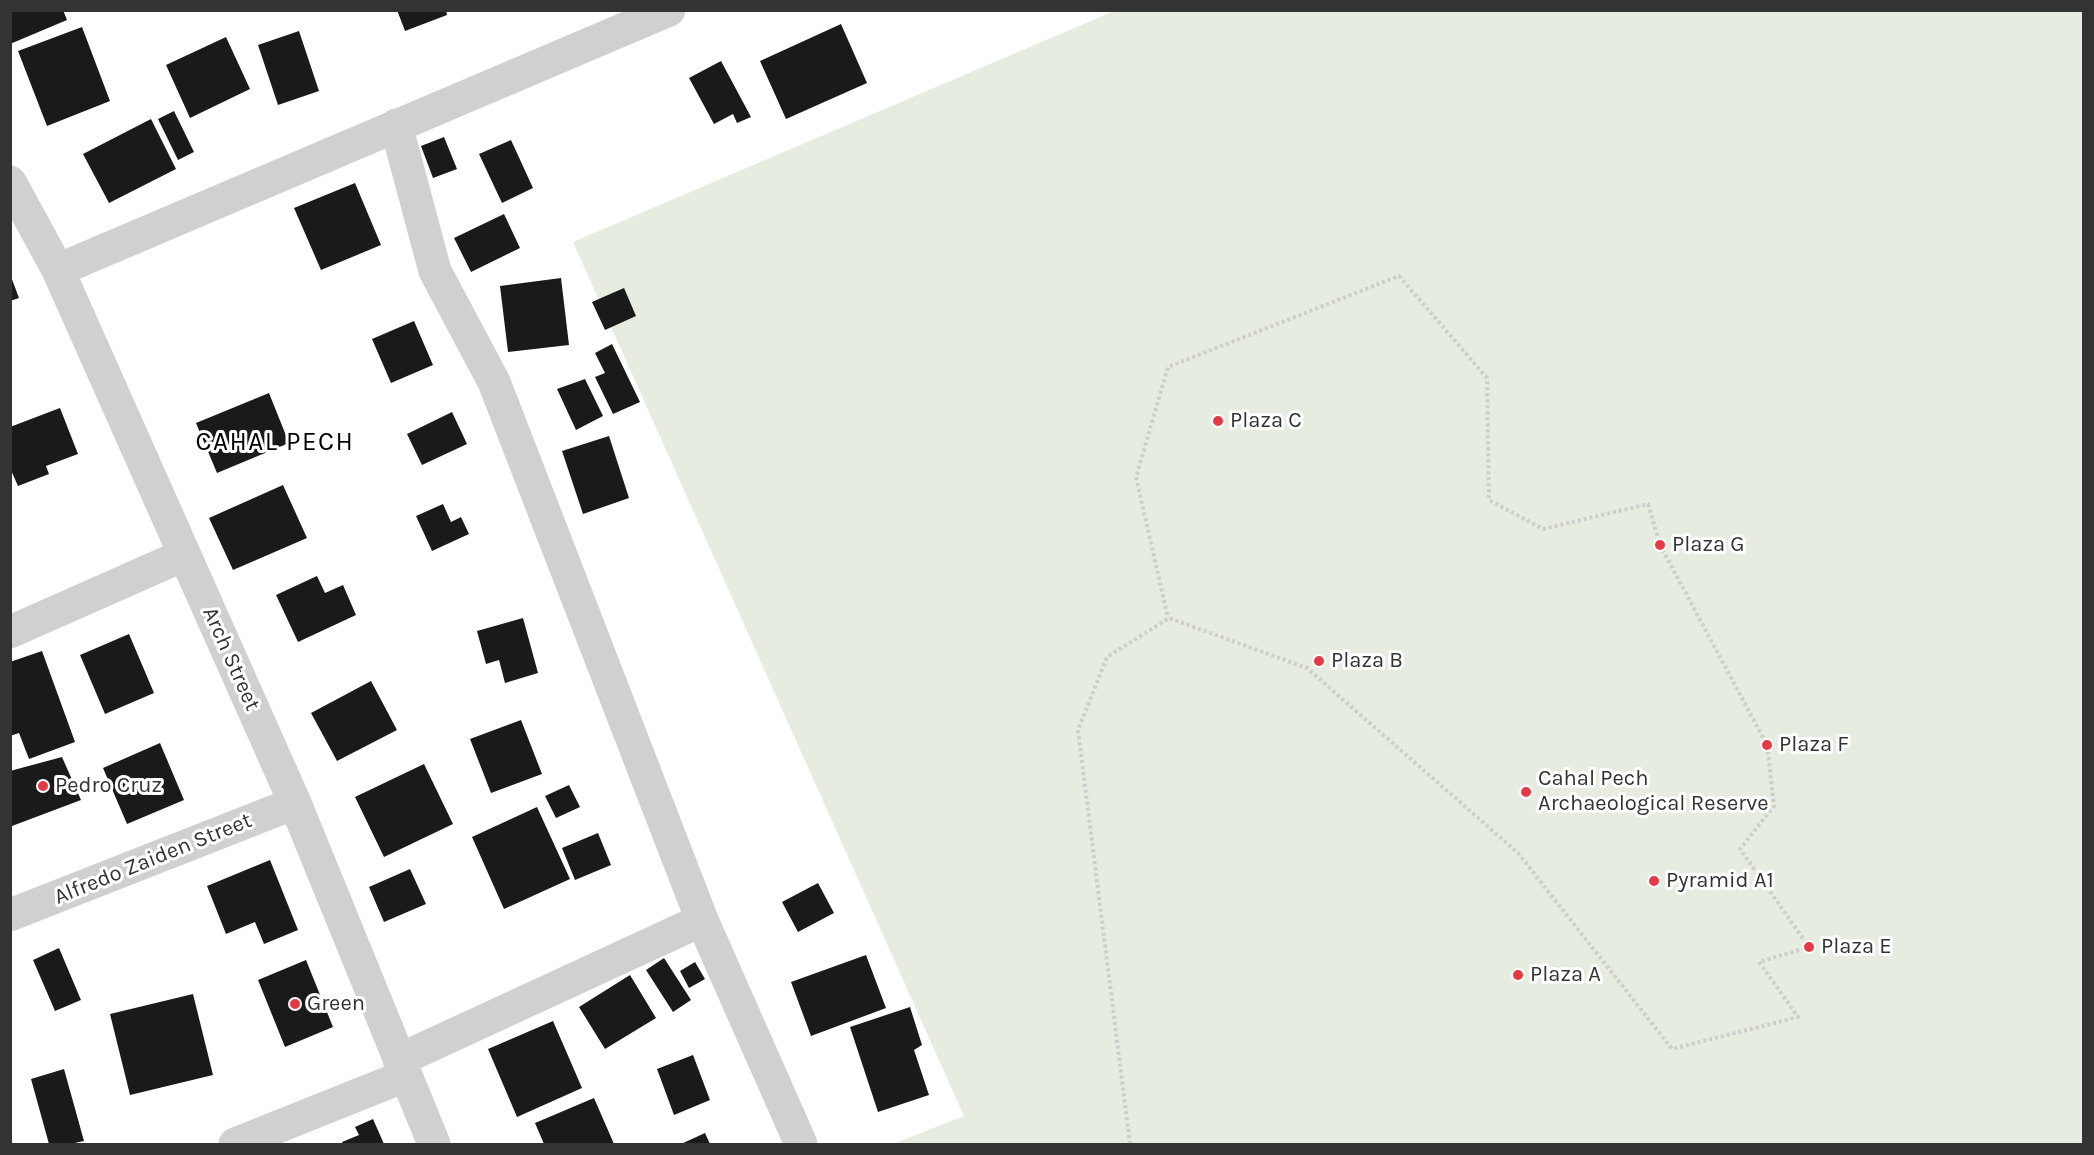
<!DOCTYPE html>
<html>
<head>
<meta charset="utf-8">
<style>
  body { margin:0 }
  #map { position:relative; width:2094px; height:1155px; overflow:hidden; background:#fff; font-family:Karla,sans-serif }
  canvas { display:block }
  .frame { position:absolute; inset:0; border:12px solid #333; pointer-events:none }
</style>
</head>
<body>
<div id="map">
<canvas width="2094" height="1155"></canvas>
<div class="frame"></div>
</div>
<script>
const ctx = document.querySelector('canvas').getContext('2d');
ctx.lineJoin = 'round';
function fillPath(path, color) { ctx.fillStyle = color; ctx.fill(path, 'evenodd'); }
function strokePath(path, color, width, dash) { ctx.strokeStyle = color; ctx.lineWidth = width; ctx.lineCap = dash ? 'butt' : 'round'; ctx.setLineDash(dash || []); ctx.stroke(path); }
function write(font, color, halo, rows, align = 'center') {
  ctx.font = font + ' Karla,sans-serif'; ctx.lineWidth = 6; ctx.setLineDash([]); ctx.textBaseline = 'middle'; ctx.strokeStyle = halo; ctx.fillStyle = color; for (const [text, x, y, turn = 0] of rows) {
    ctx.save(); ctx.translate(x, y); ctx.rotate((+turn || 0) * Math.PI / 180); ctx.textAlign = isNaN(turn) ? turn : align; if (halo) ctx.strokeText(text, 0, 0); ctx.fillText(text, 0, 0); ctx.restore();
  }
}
const green = new Path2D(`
  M1114 11H2083V1144H893L964 1116 573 242Z`);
const building = new Path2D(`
  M10 10H63L67 20 10 44Z
  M397 10H446L447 15 405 31Z
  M841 24 867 83 786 119 760 61Z
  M82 27 110 101 47 126 18 51Z
  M299 31 319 91 278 105 258 45Z
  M226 37 250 89 190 118 166 65Z
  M721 61 751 117 737 123 733 114 714 124 689 78Z
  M174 111 194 152 178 160 158 119Z
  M151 119 176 169 109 203 83 154Z
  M444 137 457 169 433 178 421 146Z
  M511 140 533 188 502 203 479 154Z
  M355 183 381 245 321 270 294 208Z
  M504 214 520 248 471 272 454 238Z
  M10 274 19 298 10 301Z
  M561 278 569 345 508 352 500 286Z
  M624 288 636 316 605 330 592 302Z
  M414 321 433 365 391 383 372 339Z
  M612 344 640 402 613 414 595 377 605 373 595 353Z
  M585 379 603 416 576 430 557 389Z
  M269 393 289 443 217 473 196 423Z
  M60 408 78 454 46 466 49 474 18 486 10 468V427Z
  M452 412 467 444 422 465 407 434Z
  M609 436 629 498 583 514 562 451Z
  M283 485 307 538 233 570 209 518Z
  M443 504 451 522 461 517 469 534 432 551 416 516Z
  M317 576 325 593 343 585 356 615 298 642 276 595Z
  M523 618 538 673 505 683 499 660 486 664 477 631Z
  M129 634 154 693 105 714 80 655Z
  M42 651 75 742 29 759 19 733 10 736V662Z
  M371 681 397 730 337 761 311 713Z
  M521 720 542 774 491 793 470 739Z
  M160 743 184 800 127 824 103 768Z
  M62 757 81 800 12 826 10 771Z
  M424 764 453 824 384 857 355 797Z
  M569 785 580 807 556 818 545 796Z
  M537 807 570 879 504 909 472 837Z
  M598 833 611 865 575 880 562 848Z
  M270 860 298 930 264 944 255 922 226 934 207 886Z
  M410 869 426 904 384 922 369 887Z
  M818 883 834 913 798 932 782 902Z
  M59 948 81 1000 55 1011 33 960Z
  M866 955 886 1008 811 1036 791 982Z
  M664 958 691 1000 673 1012 646 970Z
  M306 960 333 1027 285 1047 258 980Z
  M695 962 705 979 689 988 680 971Z
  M630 975 656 1018 605 1049 579 1007Z
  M193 994 213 1075 130 1095 110 1014Z
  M910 1007 922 1045 914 1050 929 1095 878 1112 850 1027Z
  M553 1021 582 1088 517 1117 488 1049Z
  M693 1055 710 1100 674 1115 657 1069Z
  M64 1069 84 1141 70 1144H49L31 1079Z
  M594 1098 614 1144H544L535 1123Z
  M373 1119 384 1144H343L342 1142 359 1135 355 1127Z
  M705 1133 710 1144H681Z`);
const path = new Path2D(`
  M1130 1144 1078 730 1107 657 1169 618 1307 668 1518 853 1672 1049 1798 1017 1759 962 1809 947 1740 849 1774 806 1767 745 1660 545 1648 504 1543 529 1489 500 1487 378 1399 276 1168 367 1136 477 1168 618`);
const minor = new Path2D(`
  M396 125 435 271 494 382 702 920 801 1144
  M10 182 58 270 295 803 434 1144
  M58 270 669 10
  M10 632 184 555
  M10 915 295 803
  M399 1060 702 920
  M235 1144 405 1076`);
const markers = [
  [1218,421,6,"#e63946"],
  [1660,545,6,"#e63946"],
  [1319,661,6,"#e63946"],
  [1767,745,6,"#e63946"],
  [43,786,6,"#e63946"],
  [1526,792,6,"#e63946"],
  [1654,881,6,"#e63946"],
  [1809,947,6,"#e63946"],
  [1518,975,6,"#e63946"],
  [295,1004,6,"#e63946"]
];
const poiNames = [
  ["Plaza C",1230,421],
  ["Plaza G",1672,545],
  ["Plaza B",1331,661],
  ["Plaza F",1779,745],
  ["Cahal Pech",1538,779],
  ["Archaeological Reserve",1538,804],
  ["Pedro Cruz",55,786],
  ["Pyramid A1",1666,881],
  ["Plaza E",1821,947],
  ["Plaza A",1530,975],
  ["Green",307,1004]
];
const streetNames = [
  ["Arch Street",231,659,66],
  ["Alfredo Zaiden Street",153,859,-22]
];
const quarterNames = [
  ["CAHAL PECH",275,443]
];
fillPath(green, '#e6ecdf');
fillPath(building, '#1a1a1a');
strokePath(path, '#cdcdcd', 4, [3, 3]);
strokePath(minor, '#d0d0d0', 33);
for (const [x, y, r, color] of markers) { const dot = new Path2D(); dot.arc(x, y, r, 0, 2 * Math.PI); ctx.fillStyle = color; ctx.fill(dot); strokePath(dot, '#fff', 2); }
write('22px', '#333', '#fff', poiNames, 'left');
write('22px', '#333', '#fff', streetNames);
ctx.letterSpacing = '1.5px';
write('26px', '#000', '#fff', quarterNames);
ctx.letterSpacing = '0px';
</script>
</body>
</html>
